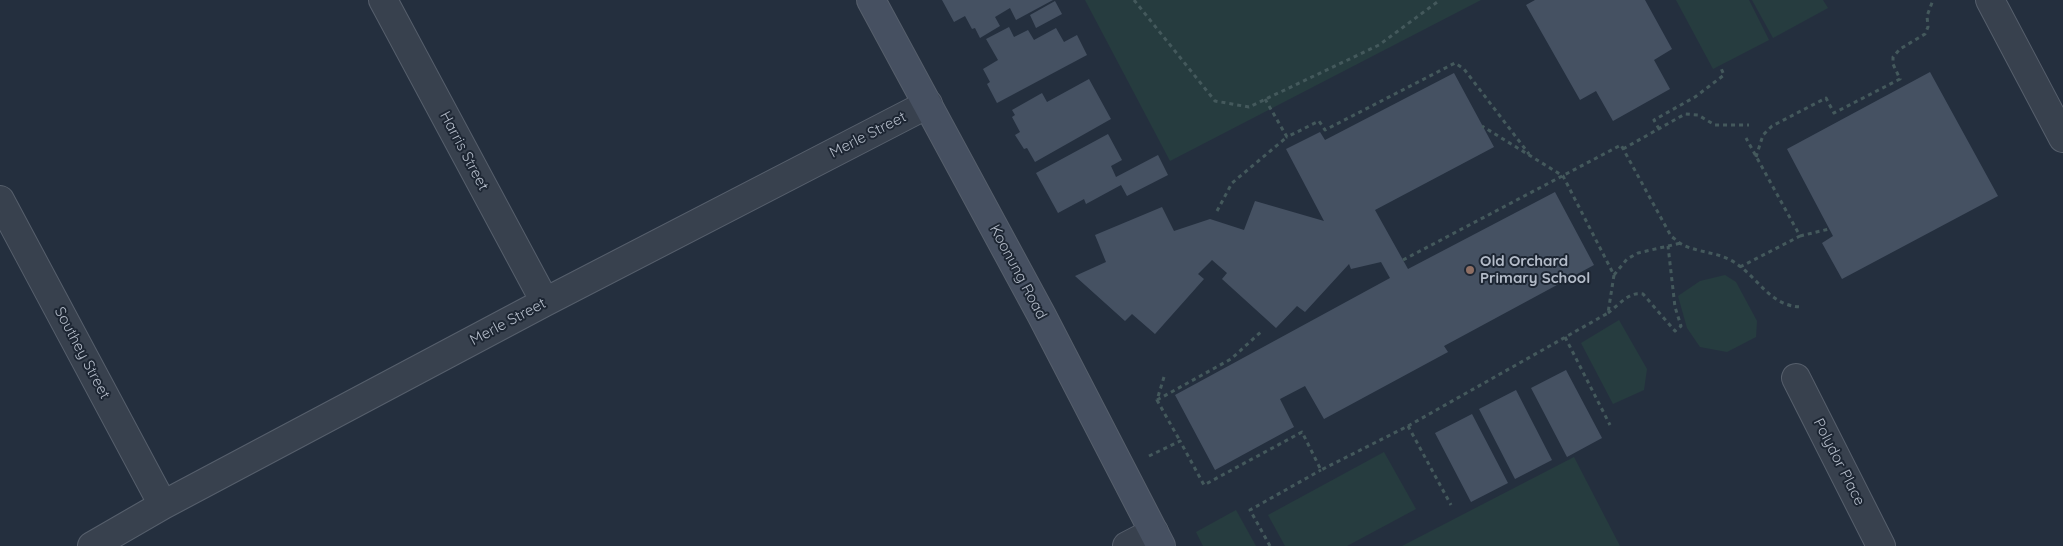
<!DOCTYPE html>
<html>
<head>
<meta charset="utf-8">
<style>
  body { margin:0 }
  canvas { display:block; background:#242f3e }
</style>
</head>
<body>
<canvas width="2063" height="546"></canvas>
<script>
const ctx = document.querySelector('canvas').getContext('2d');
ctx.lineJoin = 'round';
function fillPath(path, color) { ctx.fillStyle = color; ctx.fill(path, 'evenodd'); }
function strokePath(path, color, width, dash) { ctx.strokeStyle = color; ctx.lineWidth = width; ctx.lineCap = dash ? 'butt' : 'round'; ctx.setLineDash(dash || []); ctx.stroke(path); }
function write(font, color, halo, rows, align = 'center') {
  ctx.font = font + ' Quicksand,sans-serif'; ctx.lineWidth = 4; ctx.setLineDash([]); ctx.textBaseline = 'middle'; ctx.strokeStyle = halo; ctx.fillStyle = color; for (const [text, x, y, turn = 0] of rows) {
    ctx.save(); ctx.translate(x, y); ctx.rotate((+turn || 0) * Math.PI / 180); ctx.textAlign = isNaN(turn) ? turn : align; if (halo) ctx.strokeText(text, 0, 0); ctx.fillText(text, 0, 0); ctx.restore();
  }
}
const green = new Path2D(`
  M1085 0H1481L1170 161Z
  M1676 0H1749L1769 40 1713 69Z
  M1752 0H1823L1828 8 1773 38Z
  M1725 275 1736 282 1757 321 1756 337 1727 352 1700 347 1687 328 1678 296 1700 281Z
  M1619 320 1647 369 1644 390 1613 404 1581 343Z
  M1384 452 1416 509 1347 546H1285L1268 515Z
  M1574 457 1620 546H1402Z
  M1236 510 1256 546H1203L1196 532Z`);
const building = new Path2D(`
  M942 0H1053L1016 20 1010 8 995 17 1000 26 980 38 975 28 972 29 965 16 954 22Z
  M1535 0H1645L1672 49 1654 60 1670 89 1613 121 1596 91 1580 100 1526 5Z
  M1055 1 1062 14 1036 28 1030 15Z
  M1009 27 1014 37 1028 30 1034 40 1056 28 1064 42 1077 35 1087 55 997 103 987 84 990 82 983 69 998 60 986 39Z
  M1930 72 1998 196 1842 279 1822 243 1833 236 1787 149Z
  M1454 73 1494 147 1375 210 1408 269 1555 192 1594 265 1444 346 1448 352 1324 419 1305 386 1280 399 1294 427 1215 470 1175 395 1390 278 1381 262 1351 269 1349 264 1305 312 1297 306 1276 328 1222 279 1227 273 1212 260 1198 274 1204 279 1155 334 1132 314 1125 321 1075 276 1106 262 1095 235 1162 207 1174 231 1210 219 1244 230 1255 201 1324 221 1286 149 1320 132 1325 140Z
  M1089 79 1111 119 1035 162 1027 148 1024 149 1015 135 1020 132 1012 117 1015 115 1012 110 1042 93 1047 102Z
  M1108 134 1122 160 1111 166 1116 177 1158 155 1168 175 1127 196 1121 185 1086 204 1084 199 1058 213 1036 173Z
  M1566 370 1602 438 1567 457 1531 388Z
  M1516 390 1552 460 1515 479 1479 409Z
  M1472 414 1508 483 1471 502 1435 433Z`);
const path = new Path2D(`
  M1134 0 1215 101 1249 107 1379 45 1440 0
  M1265 99 1287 137 1319 121 1325 130 1455 63 1464 69 1529 154
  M1659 129 1654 120 1695 97 1724 75 1720 66
  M1623 149 1685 114 1698 115 1715 125H1749
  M1756 157 1763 135 1772 126 1826 98 1834 113 1900 79 1893 64V57L1900 49 1925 34 1928 27 1927 16 1933 0
  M1217 211 1232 183 1287 137
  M1800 236 1829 229
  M1403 260 1621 145 1671 236C1675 239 1679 243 1683 245 1700 253 1718 252 1734 262 1760 279 1770 307 1803 307
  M1740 267 1800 236 1746 138
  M1614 275 1627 259 1638 253 1681 243
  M1608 313C1619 305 1629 291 1643 294L1675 331 1681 326 1675 307 1668 246
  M1565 337 1610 425
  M1164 377 1157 400 1180 441
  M1157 400 1231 359 1263 330
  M1408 426 1451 505
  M1149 456 1180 441 1204 485 1302 432 1321 470 1408 426 1608 313 1614 275 1563 176 1482 126
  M1270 546 1250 510 1321 470`);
const street = new Path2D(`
  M383 0 545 302
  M1990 0 2063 138
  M0 200 163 505
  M1796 378 1881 546
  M92 546 163 505 545 302 928 104
  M1127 546 1154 532`);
const secondary = new Path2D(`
  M871 0 1042 316 1161 546`);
const markers = [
  [1470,270,5,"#8d6e63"]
];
const streetNames = [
  ["Merle Street",868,135,-27],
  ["Harris Street",464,151,62],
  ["Koonung Road",1018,272,62],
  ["Merle Street",508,322,-28],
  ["Southey Street",82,353,62],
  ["Polydor Place",1839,462,63]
];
const poiNames = [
  ["Old Orchard",1480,261],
  ["Primary School",1480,278]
];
fillPath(green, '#263c3f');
fillPath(building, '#455162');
strokePath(street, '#565f6c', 30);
strokePath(secondary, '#565f6c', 30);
strokePath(path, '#44595c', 3, [4, 4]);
strokePath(street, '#38414e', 28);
strokePath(secondary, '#465061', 28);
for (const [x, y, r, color] of markers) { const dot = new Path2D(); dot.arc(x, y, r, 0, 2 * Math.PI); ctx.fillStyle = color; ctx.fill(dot); strokePath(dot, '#1d2633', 2); }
write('15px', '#b4bcc9', '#1d2633', streetNames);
write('bold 15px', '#b4bcc9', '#1d2633', poiNames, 'left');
</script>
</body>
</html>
